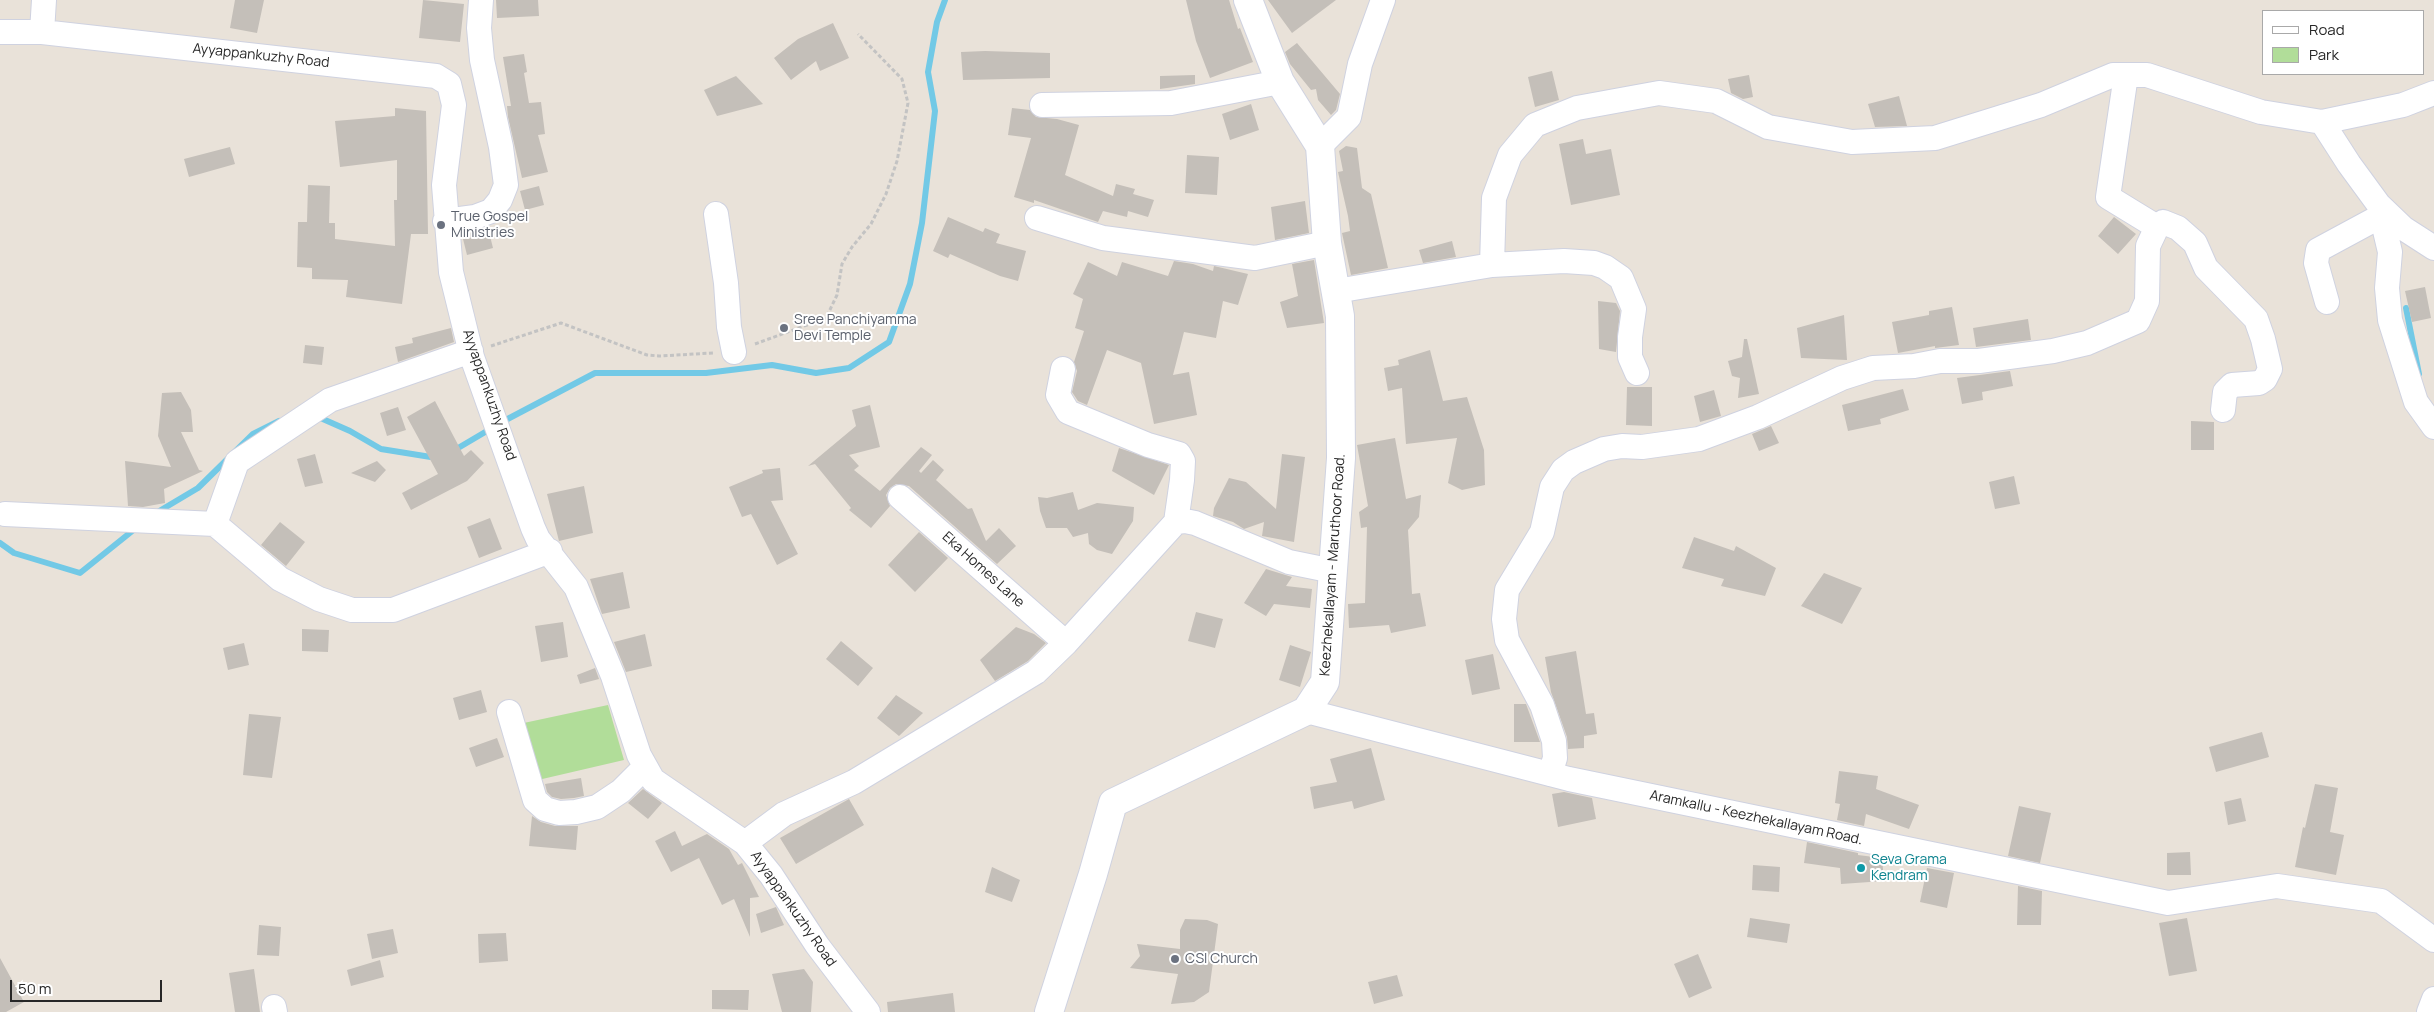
<!DOCTYPE html>
<html>
<head>
<meta charset="utf-8">
<style>
  body { margin:0 }
  #map { position:relative; width:2434px; height:1012px; overflow:hidden; background:#e9e2d9; font-family:Manrope,sans-serif }
  canvas { display:block }
  .legend { position:absolute; left:2262px; top:10px; width:162px; height:65px; box-sizing:border-box; background:#fff; border:1px solid #a9a9a9; margin:0; padding:6px 9px; list-style:none; font-size:15px; color:#272727 }
  .legend li { display:flex; align-items:center; gap:10px; height:25px }
  .legend b { width:25px; border:1px solid #a9a9a9 }
  .scale { position:absolute; left:10px; top:980px; width:152px; height:22px; box-sizing:border-box; border:2px solid #272727; border-top:0; padding-left:6px; font-size:15px; line-height:18px; white-space:nowrap; color:#272727; -webkit-text-stroke:4px #fff; paint-order:stroke }
</style>
</head>
<body>
<div id="map">
<canvas width="2434" height="1012"></canvas>
<ul class="legend">
<li><b style="height:6px;background:#fff"></b>Road</li>
<li><b style="height:14px;background:#b1dd99"></b>Park</li>
</ul>
<div class="scale">50 m</div>
</div>
<script>
const c = document.querySelector('canvas').getContext('2d');
c.lineJoin = 'round';
function fillPath(path, color) {
  c.fillStyle = color;
  c.fill(path, 'evenodd');
}
function shape(rows) {
  const path = new Path2D();
  for (const r of rows) {
    path.moveTo(r[0], r[1]);
    for (let i = 2; i < r.length; i += 2) path.lineTo(r[i], r[i + 1]);
  }
  return path;
}
function trace(path, color, width, dash) {
  c.strokeStyle = color;
  c.lineWidth = width;
  c.lineCap = dash ? 'butt' : 'round';
  c.setLineDash(dash || []);
  c.stroke(path);
}
function drawText(font, color, halo, rows, align = 'center') {
  c.font = font + ' Manrope,sans-serif';
  c.lineWidth = 4;
  c.setLineDash([]);
  c.textBaseline = 'middle';
  c.strokeStyle = halo;
  c.fillStyle = color;
  for (const [text, x, y, turn = 0] of rows) {
    c.save();
    c.translate(x, y);
    c.rotate((+turn || 0) * Math.PI / 180);
    c.textAlign = isNaN(turn) ? turn : align;
    if (halo) c.strokeText(text, 0, 0);
    c.fillText(text, 0, 0);
    c.restore();
  }
}
fillPath(shape([
  [608,705,624,760,538,780,519,724]
]), '#b1dd99');
trace(shape([
  [2406,308,2419,374],
  [316,416,350,431,381,449,437,458],
  [500,423,595,373,706,373,772,365,816,373,849,368,889,342,910,284,922,223,935,111,928,72,937,22,945,0],
  [453,451,492,428],
  [156,513,198,488,253,434,279,421],
  [0,543,14,553,80,573,136,528]
]), '#72c9e6', 6);
fillPath(shape([
  [235,0,264,0,257,33,230,28],
  [423,0,464,4,460,42,419,38],
  [496,0,538,0,539,16,497,18],
  [1186,0,1229,0,1238,29,1240,28,1253,62,1210,78,1196,41],
  [1268,0,1336,0,1292,33],
  [833,23,849,58,820,71,816,61,791,80,774,58,798,39],
  [1297,43,1340,94,1336,110,1331,115,1318,100,1316,89,1311,90,1290,64,1285,52],
  [985,51,1050,53,1050,78,963,80,961,52],
  [524,54,527,72,524,73,529,103,541,102,545,134,538,135,548,172,522,178,508,117,507,106,511,106,503,57],
  [1552,71,1559,100,1535,107,1528,77],
  [1195,75,1195,84,1160,89,1160,76],
  [1749,75,1753,97,1743,99,1731,93,1728,79],
  [736,76,763,104,717,116,704,90],
  [1899,96,1907,126,1875,127,1868,104],
  [1251,104,1259,130,1230,140,1222,114],
  [395,108,426,111,428,234,411,234,402,304,346,297,348,280,312,279,312,268,297,267,298,222,307,222,308,185,330,186,329,223,335,223,335,239,395,246,394,200,397,200,397,160,340,167,335,121,395,116],
  [1012,108,1030,110,1036,117,1057,119,1079,125,1065,175,1113,196,1116,184,1135,189,1133,194,1154,200,1148,217,1128,211,1127,217,1103,211,1098,222,1034,200,1034,203,1014,197,1031,138,1008,135],
  [1583,139,1586,154,1611,149,1620,195,1571,205,1559,144],
  [1346,146,1357,148,1362,188,1371,194,1388,268,1351,275,1342,233,1350,231,1348,216,1338,172,1343,171,1339,151],
  [230,147,235,164,189,177,184,159],
  [1187,155,1219,157,1217,195,1185,193],
  [539,186,544,205,525,210,520,191],
  [1305,201,1309,233,1275,240,1271,207],
  [948,217,983,232,985,228,1000,234,996,243,1026,251,1018,281,1000,276,950,254,948,258,933,251],
  [2114,217,2136,234,2118,254,2098,236],
  [488,228,493,248,467,255,462,235],
  [1452,241,1456,257,1423,263,1419,250],
  [1314,260,1324,323,1287,328,1280,302,1298,296,1292,264],
  [1174,261,1193,264,1213,271,1214,266,1248,274,1238,305,1223,301,1216,338,1184,332,1173,375,1189,372,1197,415,1154,424,1141,363,1107,350,1087,405,1078,401,1072,392,1077,371,1074,362,1084,331,1075,328,1083,299,1073,294,1088,262,1117,276,1122,262,1168,276],
  [2425,287,2431,318,2412,322,2405,291],
  [1598,301,1616,303,1620,311,1616,352,1599,349],
  [1952,307,1959,345,1935,348,1935,346,1898,353,1892,322,1929,315,1929,311],
  [1844,315,1847,360,1801,358,1797,328],
  [2028,319,2031,340,1976,347,1973,328],
  [451,328,454,342,398,362,395,347,413,343,412,338],
  [1744,339,1747,339,1759,394,1738,398,1740,378,1732,376,1728,361,1742,357],
  [305,345,324,347,322,365,303,363],
  [1430,350,1443,401,1467,397,1484,450,1485,485,1462,490,1448,483,1457,438,1406,444,1402,388,1388,391,1384,368,1399,365,1398,360],
  [2010,371,2013,386,1982,392,1983,400,1962,404,1957,378],
  [1627,387,1652,387,1652,426,1626,425],
  [1903,389,1909,410,1880,419,1881,424,1848,431,1842,405],
  [1714,390,1721,416,1700,422,1694,396],
  [181,392,191,410,193,432,181,432,199,470,203,471,164,489,165,503,143,507,128,506,125,461,171,467,158,436,162,393],
  [435,401,464,456,471,450,484,463,467,481,411,510,402,493,438,474,407,417],
  [870,405,880,447,849,455,859,466,854,470,880,491,921,447,932,455,919,471,921,473,933,460,944,470,936,480,968,509,972,508,986,541,999,528,1016,546,997,564,909,486,896,484,890,488,886,495,890,506,871,528,849,510,851,508,815,464,808,466,856,426,852,410],
  [398,407,406,430,387,436,380,413],
  [2191,421,2214,422,2214,450,2191,450],
  [1771,426,1779,443,1759,451,1752,434],
  [1395,438,1406,499,1421,495,1419,517,1408,530,1412,594,1420,593,1426,626,1391,633,1389,625,1349,628,1348,604,1365,603,1367,527,1361,528,1359,512,1368,506,1357,445],
  [1119,448,1169,465,1154,495,1112,471],
  [315,454,323,483,305,487,297,459],
  [1282,454,1305,457,1294,542,1262,536,1264,522,1244,529,1233,522,1213,516,1214,508,1229,478,1246,482,1276,509],
  [377,461,386,470,375,482,351,473],
  [780,468,783,500,771,501,798,554,777,565,751,514,742,517,729,487,763,473,762,470],
  [2014,476,2020,504,1995,509,1989,482],
  [584,486,593,533,559,541,547,494],
  [1073,492,1078,510,1097,503,1134,507,1133,521,1112,554,1097,550,1089,544,1088,533,1073,537,1067,528,1046,528,1040,511,1038,497,1047,498],
  [490,518,502,549,479,558,467,527],
  [280,522,305,542,286,566,261,545],
  [919,532,948,558,915,592,888,565],
  [1694,537,1734,551,1736,546,1776,568,1765,596,1721,586,1724,579,1682,568],
  [1266,569,1292,577,1286,586,1312,589,1310,608,1274,604,1266,616,1244,603],
  [623,572,630,608,602,614,590,579],
  [1824,573,1862,588,1842,624,1801,606],
  [1196,612,1223,619,1215,648,1188,641],
  [563,622,568,657,541,662,535,626],
  [1016,627,1034,634,1046,643,1028,661,995,681,980,660],
  [302,629,329,630,328,652,302,651],
  [645,634,652,666,626,672,614,642],
  [841,641,873,668,858,686,826,659],
  [244,643,249,665,228,670,223,648],
  [1290,645,1311,652,1300,687,1279,680],
  [1576,651,1586,714,1594,713,1597,734,1584,736,1584,748,1568,749,1567,737,1551,692,1545,657],
  [1493,654,1500,689,1472,695,1465,660],
  [595,668,599,679,580,684,577,675],
  [481,690,487,712,459,720,453,698],
  [896,695,923,713,899,736,877,718],
  [1514,704,1526,704,1540,742,1514,742],
  [249,714,281,717,272,778,243,775],
  [2262,732,2269,757,2216,772,2209,747],
  [497,738,504,757,476,767,469,748],
  [1371,748,1385,800,1354,809,1352,801,1314,809,1310,787,1337,782,1330,759],
  [1839,771,1878,776,1876,789,1919,805,1909,829,1866,814,1864,826,1837,820,1840,804,1835,803],
  [581,778,584,796,574,798,561,799,552,797,547,792,545,784],
  [2315,784,2338,788,2330,832,2344,835,2336,875,2295,867,2303,827,2305,828],
  [643,789,662,803,648,819,628,803],
  [1564,792,1592,798,1596,819,1558,827,1552,794],
  [2241,798,2246,821,2228,825,2224,802],
  [849,799,864,825,796,864,780,838],
  [2019,806,2051,813,2040,863,2008,856],
  [532,816,541,822,555,826,578,826,576,850,529,846],
  [675,831,682,846,707,834,729,849,738,865,742,863,759,897,750,898,750,937,734,899,722,905,699,858,671,872,655,841],
  [1807,842,1858,853,1858,855,1882,858,1884,881,1841,884,1840,868,1804,863],
  [2190,852,2191,875,2167,875,2167,853],
  [1753,865,1780,867,1779,892,1752,890],
  [992,867,1020,880,1012,902,985,892],
  [1927,868,1954,873,1947,908,1920,902],
  [2018,886,2042,891,2041,925,2017,925],
  [776,907,784,925,761,933,756,914],
  [1750,918,1790,924,1787,943,1747,937],
  [2187,918,2197,971,2169,976,2159,923],
  [1185,919,1207,920,1218,924,1209,992,1194,1002,1171,1004,1178,974,1130,968,1140,956,1137,944,1180,949,1180,930],
  [259,925,281,927,279,956,257,955],
  [393,929,398,953,372,959,367,934],
  [506,933,508,961,479,963,478,934],
  [1698,954,1712,988,1689,998,1674,964],
  [0,958,24,1002,6,1012,0,1012],
  [380,960,384,977,351,986,347,970],
  [254,969,260,1012,235,1012,229,973],
  [804,969,813,982,811,1012,782,1012,772,974],
  [1397,975,1403,996,1374,1004,1368,982],
  [712,990,749,990,748,1010,712,1009],
  [953,993,955,1012,888,1012,887,1002]
]), '#c4bfb9');
const street = shape([
  [0,32,42,32,436,76,449,84,454,105,444,185,451,272,472,357,533,528,538,539,576,587,613,676,639,755,653,780,745,843,771,875,817,945,868,1012],
  [42,32,44,0],
  [2126,75,2108,197,2157,227],
  [1042,105,1171,103,1280,82],
  [2322,122,2349,164,2379,205,2403,228,2434,248],
  [1320,146,1349,117,1360,64,1383,0],
  [2379,205,2390,252,2387,288,2390,320,2416,402,2434,427],
  [716,214,726,283,729,327,734,352],
  [1037,218,1103,238,1255,258,1327,243],
  [445,221,475,217,491,211,500,200,506,185,501,147,482,60,479,28,481,0],
  [1492,265,1564,261,1594,263,1605,267,1621,278,1634,309,1630,337,1630,357,1637,373],
  [1336,291,1492,265,1494,198,1510,155,1535,125,1577,108,1659,93,1716,101,1768,127,1852,142,1935,138,2041,105,2113,75,2147,75,2261,112,2322,122,2403,105,2434,93],
  [2327,302,2316,263,2318,250,2381,216],
  [1063,369,1058,395,1068,412,1148,445,1179,454,1183,461,1182,480,1176,522],
  [900,497,1066,643],
  [5,514,215,524,280,579,319,599,352,610,393,610,550,551],
  [215,524,237,462,330,400,471,351],
  [1306,711,1569,779,2168,903,2277,886,2381,901,2434,940],
  [509,712,535,800,545,809,559,813,576,812,597,807,621,791,645,767],
  [1550,774,1555,758,1554,741,1542,705,1507,640,1504,619,1507,590,1542,532,1552,487,1563,470,1574,462,1604,449,1622,446,1642,447,1699,439,1758,417,1842,378,1873,368,1914,366,1940,361,1979,361,2053,351,2087,343,2138,321,2147,301,2148,246,2157,227,2163,222,2178,228,2195,243,2206,268,2256,319,2263,339,2270,369,2265,379,2259,383,2232,385,2225,392,2223,410],
  [745,843,784,814,854,782,1036,672,1066,643,1176,522,1185,521,1195,523,1289,562,1333,571],
  [274,1007,275,1012],
  [2429,1012,2434,999]
]);
const secondary = shape([
  [1049,1012,1093,874,1113,803,1306,711,1325,682,1341,458,1340,316,1327,243,1320,146,1280,82,1248,0]
]);
trace(street, '#cfd2e0', 26);
trace(secondary, '#cfd2e0', 30);
trace(shape([
  [755,344,826,318,837,295,842,264,852,247,871,224,886,194,897,161,908,103,902,79,858,34],
  [491,346,561,323,647,355,659,356,713,353]
]), '#c3c3c3', 3, [4, 2.5]);
trace(street, '#fff', 24);
trace(secondary, '#fff', 28);
for (const [x, y, r, color] of [
  [441,225,5,"#6b7280"],
  [784,328,5,"#6b7280"],
  [1861,868,5,"#0f9aa8"],
  [1175,959,5,"#6b7280"]
]) {
  const dot = new Path2D();
  dot.arc(x, y, r, 0, 2 * Math.PI);
  c.fillStyle = color;
  c.fill(dot);
  trace(dot, '#fff', 2);
}
drawText('14px', '#272727', '#fff', [
  ["Ayyappankuzhy Road",261,56,6],
  ["Ayyappankuzhy Road",489,395,71],
  ["Keezhekallayam - Maruthoor Road.",1333,565,-86],
  ["Eka Homes Lane",983,570,42],
  ["Aramkallu - Keezhekallayam Road.",1756,818,12],
  ["Ayyappankuzhy Road",793,909,55]
]);
drawText('14px', '#5b616d', '#fff', [
  ["True Gospel",451,217],
  ["Ministries",451,233],
  ["Sree Panchiyamma",794,320],
  ["Devi Temple",794,336],
  ["CSI Church",1185,959]
], 'left');
drawText('14px', '#0d838f', '#fff', [
  ["Seva Grama",1871,860],
  ["Kendram",1871,876]
], 'left');
</script>
</body>
</html>
